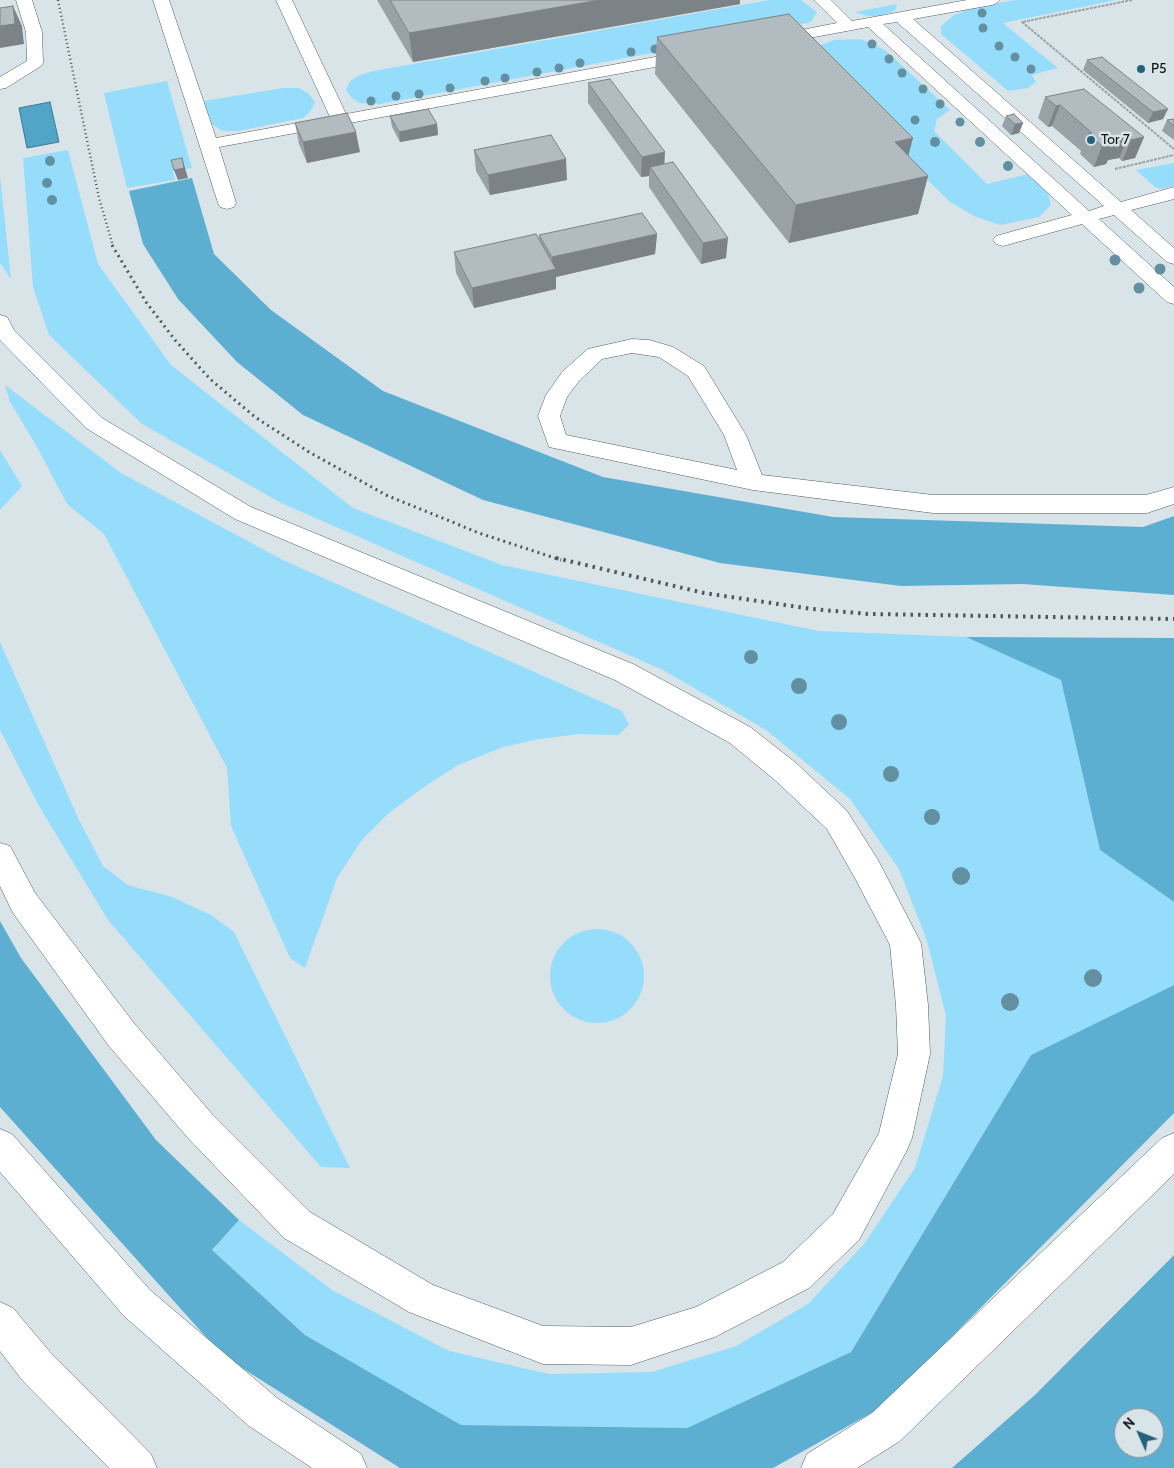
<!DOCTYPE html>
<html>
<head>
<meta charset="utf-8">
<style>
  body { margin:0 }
  #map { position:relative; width:1174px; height:1468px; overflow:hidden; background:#d9e4e9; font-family:Cabin,sans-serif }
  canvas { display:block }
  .north { position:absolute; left:1114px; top:1408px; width:50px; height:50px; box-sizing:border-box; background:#d9e4e9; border:1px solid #889094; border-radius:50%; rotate:314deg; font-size:14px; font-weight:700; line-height:20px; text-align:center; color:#0f1214 }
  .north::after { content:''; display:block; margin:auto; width:18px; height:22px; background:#256179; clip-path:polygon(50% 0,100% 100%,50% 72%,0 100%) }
</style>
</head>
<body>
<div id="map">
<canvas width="1174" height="1468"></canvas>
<div class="north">N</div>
</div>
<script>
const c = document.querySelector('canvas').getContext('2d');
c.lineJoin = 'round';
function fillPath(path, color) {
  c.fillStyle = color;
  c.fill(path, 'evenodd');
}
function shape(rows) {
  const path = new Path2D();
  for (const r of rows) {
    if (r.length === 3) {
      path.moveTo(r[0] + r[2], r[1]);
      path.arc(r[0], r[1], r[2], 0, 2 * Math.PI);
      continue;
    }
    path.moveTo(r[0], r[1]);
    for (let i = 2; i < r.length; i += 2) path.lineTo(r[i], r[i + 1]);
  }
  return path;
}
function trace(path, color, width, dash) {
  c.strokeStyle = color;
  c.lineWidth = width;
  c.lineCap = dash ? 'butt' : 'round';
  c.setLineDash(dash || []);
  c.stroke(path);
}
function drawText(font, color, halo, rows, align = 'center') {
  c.font = font + ' Cabin,sans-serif';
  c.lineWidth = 5;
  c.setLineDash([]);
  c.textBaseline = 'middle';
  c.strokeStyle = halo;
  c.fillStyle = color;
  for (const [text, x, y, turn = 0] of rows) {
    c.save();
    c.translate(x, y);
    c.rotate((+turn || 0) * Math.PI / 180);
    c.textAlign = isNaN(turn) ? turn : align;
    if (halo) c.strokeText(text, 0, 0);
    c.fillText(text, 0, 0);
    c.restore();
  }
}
fillPath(shape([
  [769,0,801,0,817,12,811,22,791,27,380,104,359,103,351,97,346,90,350,81,360,75,374,71],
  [1015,0,1116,0,1003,23,1058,68,1032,75,1036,82,1028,88,1008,91,941,34,941,26,953,16,970,8],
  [897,4,896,9,892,12,880,16,867,16,855,12],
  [861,39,885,50,950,110,937,119,934,131,987,184,1028,174,1048,193,1051,205,1039,217,1000,225,976,217,950,202,808,62,810,49,834,40],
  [167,81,192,168,173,171,175,180,127,188,104,93],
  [283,88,299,88,308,93,315,102,310,112,303,118,238,131,222,131,209,122,204,101],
  [68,150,98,264,171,365,353,508,502,565,819,631,966,637,1061,680,1100,850,1174,902,1174,985,1031,1055,851,1352,687,1428,461,1425,305,1335,212,1250,239,1220,332,1290,449,1351,549,1374,652,1372,736,1346,808,1304,864,1244,915,1168,943,1076,946,1016,927,941,899,869,850,799,766,730,663,670,281,503,142,424,49,335,33,287,23,158],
  [1174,163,1174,186,1161,189,1155,187,1136,170],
  [0,176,11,279,0,263],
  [5,385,121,473,283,560,622,711,629,725,618,735,580,734,539,739,503,747,458,765,421,789,389,813,362,840,337,878,305,968,290,958,231,826,227,768,104,534,67,504,37,447,10,402],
  [0,450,22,486,0,510],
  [0,642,79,820,103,866,128,885,172,897,211,915,234,932,350,1168,321,1167,108,920,39,806,0,730],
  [597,976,47]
]), '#96ddfc');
fillPath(shape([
  [192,178,214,254,271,310,383,391,603,477,833,517,1143,527,1174,516,1174,595,1023,584,901,586,720,563,483,500,303,415,237,362,178,299,143,244,129,191],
  [966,637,1174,638,1174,902,1100,850,1061,680],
  [0,921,21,958,156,1140,239,1220,212,1250,305,1335,461,1425,687,1428,851,1352,1031,1055,1174,985,1174,1113,882,1407,773,1468,400,1468,223,1356,0,1107],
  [1174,1255,1174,1468,952,1468,1036,1394],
  [1124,1418,1154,1418,1154,1448,1124,1448]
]), '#5cafd1');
const water = shape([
  [50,102,59,142,27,148,19,108,50,102]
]);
fillPath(water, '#51a5c7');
trace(water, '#3d7991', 1);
const minor = shape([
  [16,0,32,0,42,32,43,63,41,66,6,88,0,89,0,77,27,61,26,32,16,0],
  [153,0,169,0,216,138,330,117,276,0,292,0,346,114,693,50,699,52,701,55,699,58,693,60,219,147,236,203,234,207,227,209,220,207,218,203,153,0],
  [814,0,831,0,852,21,967,0,1000,0,997,3,992,5,913,19,1121,202,1174,187,1174,199,1131,210,1174,248,1174,264,1167,262,1114,215,1099,219,1174,287,1174,304,1167,302,1082,224,1003,246,996,244,993,240,996,236,1072,215,868,27,772,45,766,43,764,40,766,37,837,23,814,0],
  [897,22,1104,206,1089,211,883,24,897,22],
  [0,315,7,317,14,330,102,418,251,507,633,664,750,727,796,763,847,811,878,860,921,943,928,1005,930,1054,912,1138,907,1150,859,1240,809,1288,715,1337,631,1365,543,1364,409,1312,284,1238,188,1138,109,1046,13,913,0,886,0,843,10,846,35,893,133,1022,212,1114,310,1212,433,1285,543,1326,631,1327,696,1307,783,1262,833,1214,879,1133,898,1054,896,1005,890,945,856,880,827,829,776,781,730,743,615,680,235,519,86,428,0,340,0,315],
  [632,339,649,340,673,347,704,366,746,435,762,475,933,495,1146,495,1174,487,1174,504,1147,513,933,513,753,490,549,447,538,416,546,395,563,371,588,349,632,339],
  [632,353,659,357,688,376,724,435,737,470,566,435,560,416,567,397,579,381,602,359,632,353],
  [0,1129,12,1134,150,1290,277,1398,361,1454,367,1468,312,1468,249,1426,124,1316,0,1172,0,1129],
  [1174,1133,1174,1174,900,1441,857,1468,801,1468,807,1454,872,1413,1162,1138,1174,1133],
  [0,1302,13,1308,50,1352,151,1454,157,1468,109,1468,22,1380,0,1351,0,1302]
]);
trace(minor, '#535c60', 1);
trace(shape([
  [1132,0,1022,22,1174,149],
  [1115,169,1174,155]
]), '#9ba3a7', 2, [3, 1]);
fillPath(minor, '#fff');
trace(shape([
  [58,0,99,198,113,246]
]), '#505659', 2.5, [1, 3]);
trace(shape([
  [112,245,146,302,175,340,210,379,255,417,309,452,386,495,479,533,561,560]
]), '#505659', 3, [2, 4]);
trace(shape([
  [556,558,704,593,812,609,869,614,1174,619]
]), '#505659', 4, [2.5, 5]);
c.fillStyle = '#6290a0';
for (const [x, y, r] of [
  [982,13,4.5],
  [983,28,4.5],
  [872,44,4.5],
  [999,46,4.5],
  [655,49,4.5],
  [631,52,4.5],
  [1015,57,4.5],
  [889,59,4.5],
  [580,63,4.5],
  [559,68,4.5],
  [1031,69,4.5],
  [537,72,4.5],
  [902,73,4.5],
  [505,78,4.5],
  [485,81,4.5],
  [450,88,4.5],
  [923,89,4.5],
  [419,94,4.5],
  [396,96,4.5],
  [371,101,4.5],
  [940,104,4.5],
  [915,120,4.5],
  [960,122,4.5],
  [935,142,5],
  [980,142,5],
  [50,161,5],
  [1008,166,5],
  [47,183,5],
  [52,200,5],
  [1115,260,5.5],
  [1160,269,5.5],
  [1139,288,5.5],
  [751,657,7],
  [799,686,8],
  [839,722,8],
  [891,774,8],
  [932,817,8],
  [961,876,9],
  [1093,978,9],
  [1010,1002,9]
]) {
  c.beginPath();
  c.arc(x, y, r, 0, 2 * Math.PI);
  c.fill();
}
fillPath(shape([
  [377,0,740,0,740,4,413,62],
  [657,37,908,156,928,176,918,214,789,243,655,74],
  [1087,60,1163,119,1148,123,1083,70],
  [588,83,664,164,726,258,701,264,649,187,649,176,641,177,588,103],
  [1045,97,1144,137,1135,158,1122,161,1119,158,1108,160,1106,164,1094,167,1080,154,1081,151,1052,126,1048,127,1038,118],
  [390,116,437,124,438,135,400,142,392,127],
  [1006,116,1023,123,1019,133,1011,135,1002,126],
  [1174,119,1174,140,1162,131,1167,120],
  [295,123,360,152,307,163,299,144],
  [474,150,567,180,490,195,476,171],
  [657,234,655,254,556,277,556,289,474,308,456,273,454,252,539,240,539,235]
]), '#98a1a5');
fillPath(shape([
  [600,0,740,0,740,4,413,62,409,33],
  [13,6,22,26,24,44,0,48,0,26],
  [1060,105,1052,126,1048,127,1056,106],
  [1168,109,1163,119,1148,123,1153,112],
  [1023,123,1019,133,1011,135,1015,124],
  [437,124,438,135,400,142,399,132],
  [356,132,360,152,307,163,303,142],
  [1128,137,1119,158,1108,160,1106,164,1094,167,1102,146,1112,141],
  [1144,137,1135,158,1122,161,1131,140],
  [913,138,903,176,895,142],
  [665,152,664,173,650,167,649,176,641,177,642,157],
  [182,158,188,178,178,180,174,170],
  [566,159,567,180,490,195,488,175],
  [928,176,918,214,789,243,796,205],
  [657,234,655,254,556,277,556,289,474,308,472,288,553,269,552,257],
  [728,238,726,258,701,264,703,243]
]), '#7c8386');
const building = shape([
  [390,0,600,0,409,33,390,0],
  [13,6,15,24,0,26,0,8,13,6],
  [789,14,913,138,895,142,928,176,796,205,657,37,789,14],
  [1102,57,1168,109,1153,112,1087,60,1102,57],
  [610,79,665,152,642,157,588,83,610,79],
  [1084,89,1144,137,1131,140,1128,137,1112,141,1115,143,1102,146,1088,134,1092,133,1060,105,1056,106,1045,97,1084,89],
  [428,109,437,124,399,132,390,116,428,109],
  [347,113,356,132,303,142,295,123,347,113],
  [1014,114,1023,123,1015,124,1006,116,1014,114],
  [1174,119,1174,126,1167,120,1174,119],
  [551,135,566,159,488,175,474,150,551,135],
  [182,158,184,168,174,170,171,160,182,158],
  [673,162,728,238,703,243,650,167,673,162],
  [642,213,657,234,552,257,539,235,642,213],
  [536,234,556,269,472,288,454,252,536,234]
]);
fillPath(building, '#b1bbc0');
trace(building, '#7c8386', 1);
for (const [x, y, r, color] of [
  [1141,69,5,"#256179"],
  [1091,140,5,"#256179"]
]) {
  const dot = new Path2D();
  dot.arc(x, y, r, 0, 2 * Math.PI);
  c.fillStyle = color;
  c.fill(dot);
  trace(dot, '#d9e4e9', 2);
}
drawText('14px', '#0f1214', '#d9e4e9', [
  ["P5",1151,69],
  ["Tor 7",1101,140]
], 'left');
</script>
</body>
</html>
